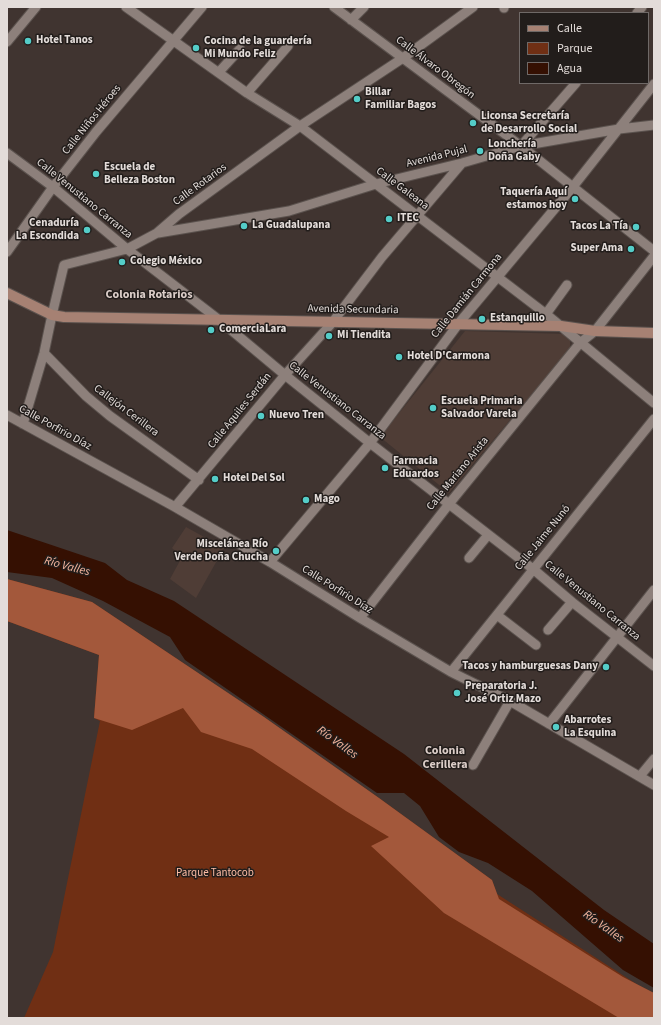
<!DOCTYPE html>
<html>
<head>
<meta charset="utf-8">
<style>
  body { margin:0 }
  #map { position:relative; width:661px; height:1025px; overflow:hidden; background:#403430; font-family:"Source Sans 3",sans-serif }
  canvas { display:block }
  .frame { position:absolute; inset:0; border:8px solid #e3dcd9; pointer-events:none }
  .legend { position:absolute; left:519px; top:12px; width:130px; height:72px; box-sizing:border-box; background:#221d1b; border:1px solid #6f6967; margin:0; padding:5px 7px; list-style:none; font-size:12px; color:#e3dcd9 }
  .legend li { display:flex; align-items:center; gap:8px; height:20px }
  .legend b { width:20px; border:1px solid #6f6967 }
</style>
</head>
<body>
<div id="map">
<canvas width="661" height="1025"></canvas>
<div class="frame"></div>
<ul class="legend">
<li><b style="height:5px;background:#a68173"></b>Calle</li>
<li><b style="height:11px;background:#702f14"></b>Parque</li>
<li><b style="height:11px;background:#351002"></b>Agua</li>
</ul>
</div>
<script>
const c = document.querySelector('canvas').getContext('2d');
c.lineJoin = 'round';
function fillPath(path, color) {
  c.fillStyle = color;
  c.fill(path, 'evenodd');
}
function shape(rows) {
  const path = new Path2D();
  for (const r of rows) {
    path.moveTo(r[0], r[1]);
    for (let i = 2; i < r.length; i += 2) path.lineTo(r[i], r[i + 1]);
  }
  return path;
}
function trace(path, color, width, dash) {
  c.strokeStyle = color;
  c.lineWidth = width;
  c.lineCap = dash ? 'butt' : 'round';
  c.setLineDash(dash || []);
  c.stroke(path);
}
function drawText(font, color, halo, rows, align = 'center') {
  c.font = font + ' "Source Sans 3",sans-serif';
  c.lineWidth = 3;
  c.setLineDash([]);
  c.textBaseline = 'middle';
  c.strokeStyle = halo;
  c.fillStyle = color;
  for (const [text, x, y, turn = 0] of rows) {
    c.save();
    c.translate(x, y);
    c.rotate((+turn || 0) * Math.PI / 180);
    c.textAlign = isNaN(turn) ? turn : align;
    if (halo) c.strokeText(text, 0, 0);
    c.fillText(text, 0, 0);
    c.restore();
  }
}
fillPath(shape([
  [465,331,565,334,570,337,570,348,449,493,380,437],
  [186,527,224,548,196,598,170,579,182,557,172,548]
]), '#4f3d36');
fillPath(shape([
  [7,579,92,602,264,717,379,798,492,880,497,894,638,985,654,993,654,1018,24,1018,53,952,100,721,94,718,99,655,7,621]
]), '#702f14');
fillPath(shape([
  [7,579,92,602,264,717,379,798,492,880,499,899,623,977,654,993,654,1018,619,1018,444,913,371,846,389,837,346,811,252,749,201,732,183,708,132,730,94,718,99,655,7,621]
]), '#a3583b');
fillPath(shape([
  [7,530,105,563,127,580,174,601,404,754,604,910,654,944,654,988,623,970,532,891,488,863,459,852,439,837,420,806,404,793,377,793,185,660,170,637,103,601,52,578,7,572]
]), '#351002');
const street = shape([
  [126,7,247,93,300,126,546,314,654,403],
  [334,7,521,146,654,251],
  [504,7,504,8],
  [637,13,642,7],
  [351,20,364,7],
  [7,42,36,7],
  [219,72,240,49],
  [247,93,288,46],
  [521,146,576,83],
  [7,153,53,187,127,249,218,319,285,375,370,443,533,569,572,602,654,666],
  [158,233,289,211,376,184,462,163,521,146,619,129,654,125],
  [7,252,53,187,96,132,202,7],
  [546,314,567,285],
  [44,353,86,396,110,416,199,480],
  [7,415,175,507,270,562,360,618,451,672,510,701,654,785],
  [23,424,44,353,52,315,64,265,127,249,157,233,179,214,300,126,403,58,473,7],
  [175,507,285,375,332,323,382,257,462,163],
  [469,558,488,535],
  [270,562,370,443,459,323,572,188,654,84],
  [497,615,536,645],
  [360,618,449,504,580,343,595,331,654,256],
  [548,630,572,602],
  [451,672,654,419],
  [549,724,654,590],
  [473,765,510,701],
  [640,776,654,759]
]);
const secondary = shape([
  [7,293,52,315,64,317,561,326,595,331,654,333]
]);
trace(street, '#5b524e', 11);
trace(secondary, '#5b524e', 12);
trace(street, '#8d807b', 9);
trace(secondary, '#a68173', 10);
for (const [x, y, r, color] of [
  [28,41,4,"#54cdc8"],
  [196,48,4,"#54cdc8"],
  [357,99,4,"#54cdc8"],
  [473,123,4,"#54cdc8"],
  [480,151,4,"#54cdc8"],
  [96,174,4,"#54cdc8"],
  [575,199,4,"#54cdc8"],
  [389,219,4,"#54cdc8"],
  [244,226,4,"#54cdc8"],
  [636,227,4,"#54cdc8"],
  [87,230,4,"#54cdc8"],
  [631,249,4,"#54cdc8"],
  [122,262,4,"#54cdc8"],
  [482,319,4,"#54cdc8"],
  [211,330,4,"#54cdc8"],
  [329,336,4,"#54cdc8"],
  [399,357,4,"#54cdc8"],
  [433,408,4,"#54cdc8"],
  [261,416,4,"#54cdc8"],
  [385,468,4,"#54cdc8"],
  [215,479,4,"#54cdc8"],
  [306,500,4,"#54cdc8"],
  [276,551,4,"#54cdc8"],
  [606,667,4,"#54cdc8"],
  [457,693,4,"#54cdc8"],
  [556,727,4,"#54cdc8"]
]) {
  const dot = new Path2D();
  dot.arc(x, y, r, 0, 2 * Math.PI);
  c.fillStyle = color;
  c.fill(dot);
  trace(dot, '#221d1b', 1.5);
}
drawText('bold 11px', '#e3dcd9', '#221d1b', [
  ["Hotel Tanos",36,41],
  ["Cocina de la guardería",204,42],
  ["Mi Mundo Feliz",204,55],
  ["Billar",365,93],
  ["Familiar Bagos",365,106],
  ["Liconsa Secretaría",481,117],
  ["de Desarrollo Social",481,130],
  ["Lonchería",488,145],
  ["Doña Gaby",488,158],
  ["Escuela de",104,168],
  ["Belleza Boston",104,181],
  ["Taquería Aquí",567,193,"right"],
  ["estamos hoy",567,206,"right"],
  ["ITEC",397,219],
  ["Cenaduría",79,224,"right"],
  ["La Escondida",79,237,"right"],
  ["La Guadalupana",252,226],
  ["Tacos La Tía",628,227,"right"],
  ["Super Ama",623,249,"right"],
  ["Colegio México",130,262],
  ["Estanquillo",490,319],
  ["ComerciaLara",219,330],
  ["Mi Tiendita",337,336],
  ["Hotel D'Carmona",407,357],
  ["Escuela Primaria",441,402],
  ["Salvador Varela",441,415],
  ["Nuevo Tren",269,416],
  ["Farmacia",393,462],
  ["Eduardos",393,475],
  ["Hotel Del Sol",223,479],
  ["Mago",314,500],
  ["Miscelánea Río",268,545,"right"],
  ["Verde Doña Chucha",268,558,"right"],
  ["Tacos y hamburguesas Dany",598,667,"right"],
  ["Preparatoria J.",465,687],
  ["José Ortiz Mazo",465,700],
  ["Abarrotes",564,721],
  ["La Esquina",564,734]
], 'left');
drawText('11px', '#e3dcd9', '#221d1b', [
  ["Calle Álvaro Obregón",435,68,37],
  ["Calle Niños Héroes",92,120,-51],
  ["Avenida Pujal",437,157,-14],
  ["Calle Rotarios",200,185,-36],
  ["Calle Galeana",402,189,37],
  ["Calle Venustiano Carranza",84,199,39],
  ["Calle Damián Carmona",467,296,-51],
  ["Avenida Secundaria",353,310,1],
  ["Calle Venustiano Carranza",337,401,38],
  ["Callejón Cerillera",126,411,37],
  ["Calle Aquiles Serdán",240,411,-51],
  ["Calle Porfirio Díaz",55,428,29],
  ["Calle Mariano Arista",458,474,-51],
  ["Calle Jaime Nunó",543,538,-51],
  ["Calle Porfirio Díaz",337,590,32],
  ["Calle Venustiano Carranza",592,601,39]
]);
drawText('11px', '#ffbda5', '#221d1b', [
  ["Parque Tantocob",215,874]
]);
drawText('bold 12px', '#dbcdc8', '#221d1b', [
  ["Colonia Rotarios",149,295],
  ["Colonia",445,751],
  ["Cerillera",445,765]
]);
drawText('italic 12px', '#f8b79f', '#221d1b', [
  ["Río Valles",67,567,15],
  ["Río Valles",337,743,36],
  ["Río Valles",603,927,35]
]);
</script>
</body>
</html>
